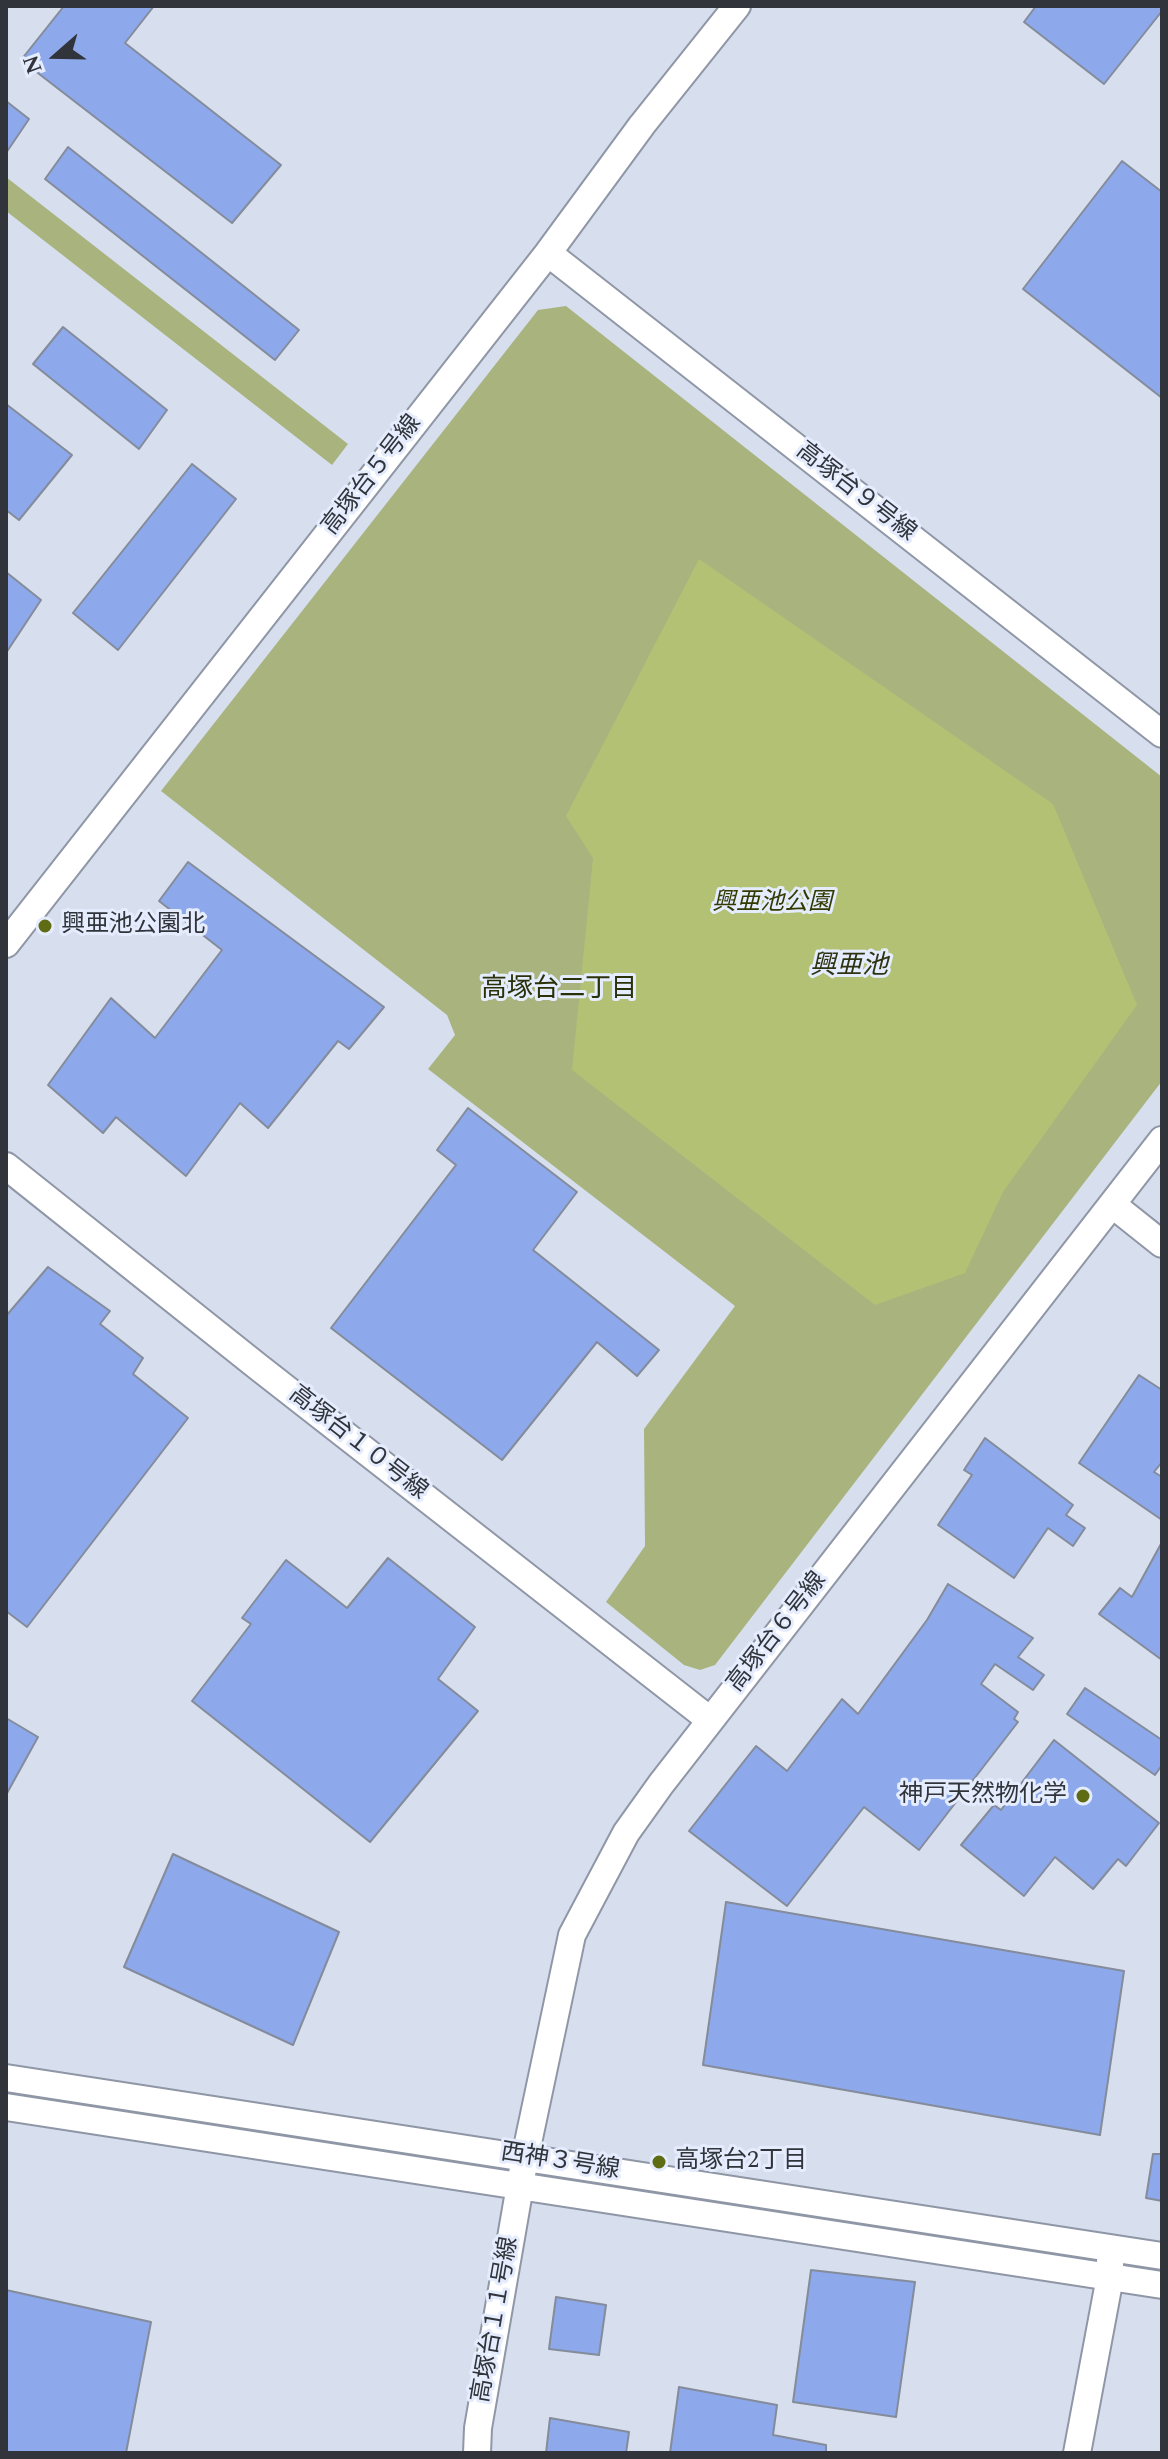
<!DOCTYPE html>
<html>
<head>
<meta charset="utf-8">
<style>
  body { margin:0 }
  #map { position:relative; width:1168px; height:2459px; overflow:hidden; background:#d7dfef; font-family:Spectral,serif }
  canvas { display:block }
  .frame { position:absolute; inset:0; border:8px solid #31343a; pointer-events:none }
  .north { position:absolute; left:16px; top:16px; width:80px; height:80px; -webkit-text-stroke:6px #e4ecfd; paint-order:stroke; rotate:250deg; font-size:22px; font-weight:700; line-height:32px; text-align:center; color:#31343a }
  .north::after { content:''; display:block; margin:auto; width:28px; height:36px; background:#31343a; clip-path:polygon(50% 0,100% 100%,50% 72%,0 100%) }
</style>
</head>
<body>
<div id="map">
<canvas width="1168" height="2459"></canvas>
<div class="frame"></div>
<div class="north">N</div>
</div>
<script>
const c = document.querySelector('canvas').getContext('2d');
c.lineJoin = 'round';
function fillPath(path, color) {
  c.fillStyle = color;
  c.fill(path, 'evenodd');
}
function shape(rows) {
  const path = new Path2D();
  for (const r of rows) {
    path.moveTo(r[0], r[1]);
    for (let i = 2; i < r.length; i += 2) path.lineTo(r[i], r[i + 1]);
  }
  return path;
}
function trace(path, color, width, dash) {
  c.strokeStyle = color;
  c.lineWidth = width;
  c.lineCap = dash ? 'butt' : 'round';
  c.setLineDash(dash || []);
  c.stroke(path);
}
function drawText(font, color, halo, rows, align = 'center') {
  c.font = font + ' Spectral,"Noto Sans JP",serif';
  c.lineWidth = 6;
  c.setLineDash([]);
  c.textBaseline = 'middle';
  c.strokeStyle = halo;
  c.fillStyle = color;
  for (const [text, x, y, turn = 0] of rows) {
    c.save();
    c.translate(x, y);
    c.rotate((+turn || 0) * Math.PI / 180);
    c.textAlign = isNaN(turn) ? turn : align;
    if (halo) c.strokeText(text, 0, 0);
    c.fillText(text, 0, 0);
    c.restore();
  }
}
fillPath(shape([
  [6,177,348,444,332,465,6,211],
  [566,306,1162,777,1162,1081,715,1665,700,1670,684,1665,606,1602,645,1546,644,1429,735,1306,428,1069,455,1035,447,1015,161,791,538,310]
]), '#a9b37e');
fillPath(shape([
  [699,559,1053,804,1137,1005,1003,1192,965,1273,875,1305,572,1070,593,858,566,816]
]), '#b3c175');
const building = shape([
  [64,6,154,6,125,43,281,165,232,223,21,60,64,6],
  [1036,6,1162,6,1162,11,1104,84,1024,22,1036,6],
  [6,101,29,119,6,153,6,101],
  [68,147,299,330,275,360,45,179,68,147],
  [1122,161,1162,192,1162,398,1023,289,1122,161],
  [63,327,167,410,139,449,33,364,63,327],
  [6,404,72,455,19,520,6,510,6,404],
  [192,464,236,499,118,650,73,613,192,464],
  [6,572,41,600,6,653,6,572],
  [188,862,384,1007,349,1049,338,1041,268,1128,240,1103,186,1176,116,1117,103,1133,48,1085,111,998,155,1038,222,950,159,901,188,862],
  [468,1108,577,1192,533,1250,659,1350,637,1376,597,1342,502,1460,331,1328,456,1165,437,1150,468,1108],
  [48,1267,110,1311,100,1324,143,1358,133,1374,188,1418,27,1627,6,1611,6,1316,48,1267],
  [1139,1375,1162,1390,1162,1462,1154,1472,1162,1477,1162,1520,1079,1463,1139,1375],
  [985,1438,1073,1505,1066,1515,1085,1528,1073,1546,1048,1528,1014,1578,938,1525,972,1475,964,1470,985,1438],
  [1162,1542,1162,1660,1099,1614,1120,1588,1132,1597,1162,1542],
  [388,1558,475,1627,438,1679,478,1711,370,1842,192,1701,251,1624,242,1618,286,1560,347,1608,388,1558],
  [948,1584,1033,1638,1018,1657,1044,1675,1033,1690,995,1664,981,1684,1018,1712,1014,1719,1018,1722,919,1850,864,1807,787,1906,689,1831,756,1746,787,1771,842,1699,858,1714,927,1620,948,1584],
  [1085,1688,1162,1740,1162,1765,1155,1775,1067,1714,1085,1688],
  [6,1718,38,1737,6,1795,6,1718],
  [1054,1740,1159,1823,1126,1866,1118,1859,1093,1889,1055,1857,1024,1896,961,1845,994,1805,1001,1810,1054,1740],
  [173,1854,339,1932,293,2045,124,1967,173,1854],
  [726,1902,1124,1971,1100,2135,703,2065,726,1902],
  [1153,2154,1162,2154,1162,2201,1146,2198,1153,2154],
  [811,2270,915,2282,896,2417,793,2402,811,2270],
  [6,2290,151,2322,126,2453,6,2453,6,2290],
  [556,2297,606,2305,599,2355,549,2349,556,2297],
  [679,2387,777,2405,773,2435,826,2445,826,2453,670,2453,679,2387],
  [550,2418,629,2432,626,2453,546,2453,550,2418]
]);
fillPath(building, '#8da9eb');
trace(building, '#848b9a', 2);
const minor = shape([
  [548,253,1162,734],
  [6,944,548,253,642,125,737,6],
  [6,1166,257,1366,710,1720],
  [1113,1205,1162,1244],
  [6,2078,1162,2256],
  [6,2107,1162,2285],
  [477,2453,478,2428,525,2157,572,1935,626,1833,661,1784,1162,1140],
  [1077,2453,1110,2277,1110,2259]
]);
trace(minor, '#8f96a5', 30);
trace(minor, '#fff', 26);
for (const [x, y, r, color] of [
  [45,926,8,"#606c13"],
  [1083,1796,8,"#606c13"],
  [659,2162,8,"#606c13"]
]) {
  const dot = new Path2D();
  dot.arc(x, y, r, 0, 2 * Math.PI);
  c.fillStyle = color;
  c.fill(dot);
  trace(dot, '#e4ecfd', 3);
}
drawText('24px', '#31343a', '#e4ecfd', [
  ["高塚台５号線",373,476,-52],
  ["高塚台９号線",855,493,38],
  ["高塚台１０号線",357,1444,38],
  ["高塚台６号線",778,1633,-52],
  ["西神３号線",560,2163,9],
  ["高塚台１１号線",497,2320,-80]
]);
drawText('italic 24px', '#333a00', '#e4ecfd', [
  ["興亜池公園",772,904]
]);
drawText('24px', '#31343a', '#e4ecfd', [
  ["興亜池公園北",61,926],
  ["神戸天然物化学",1067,1796,"right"],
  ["高塚台2丁目",675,2162]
], 'left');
drawText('italic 26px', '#2e3312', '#e4ecfd', [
  ["興亜池",849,968]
]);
drawText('26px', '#2a3007', '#e4ecfd', [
  ["高塚台二丁目",559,991]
]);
</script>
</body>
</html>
